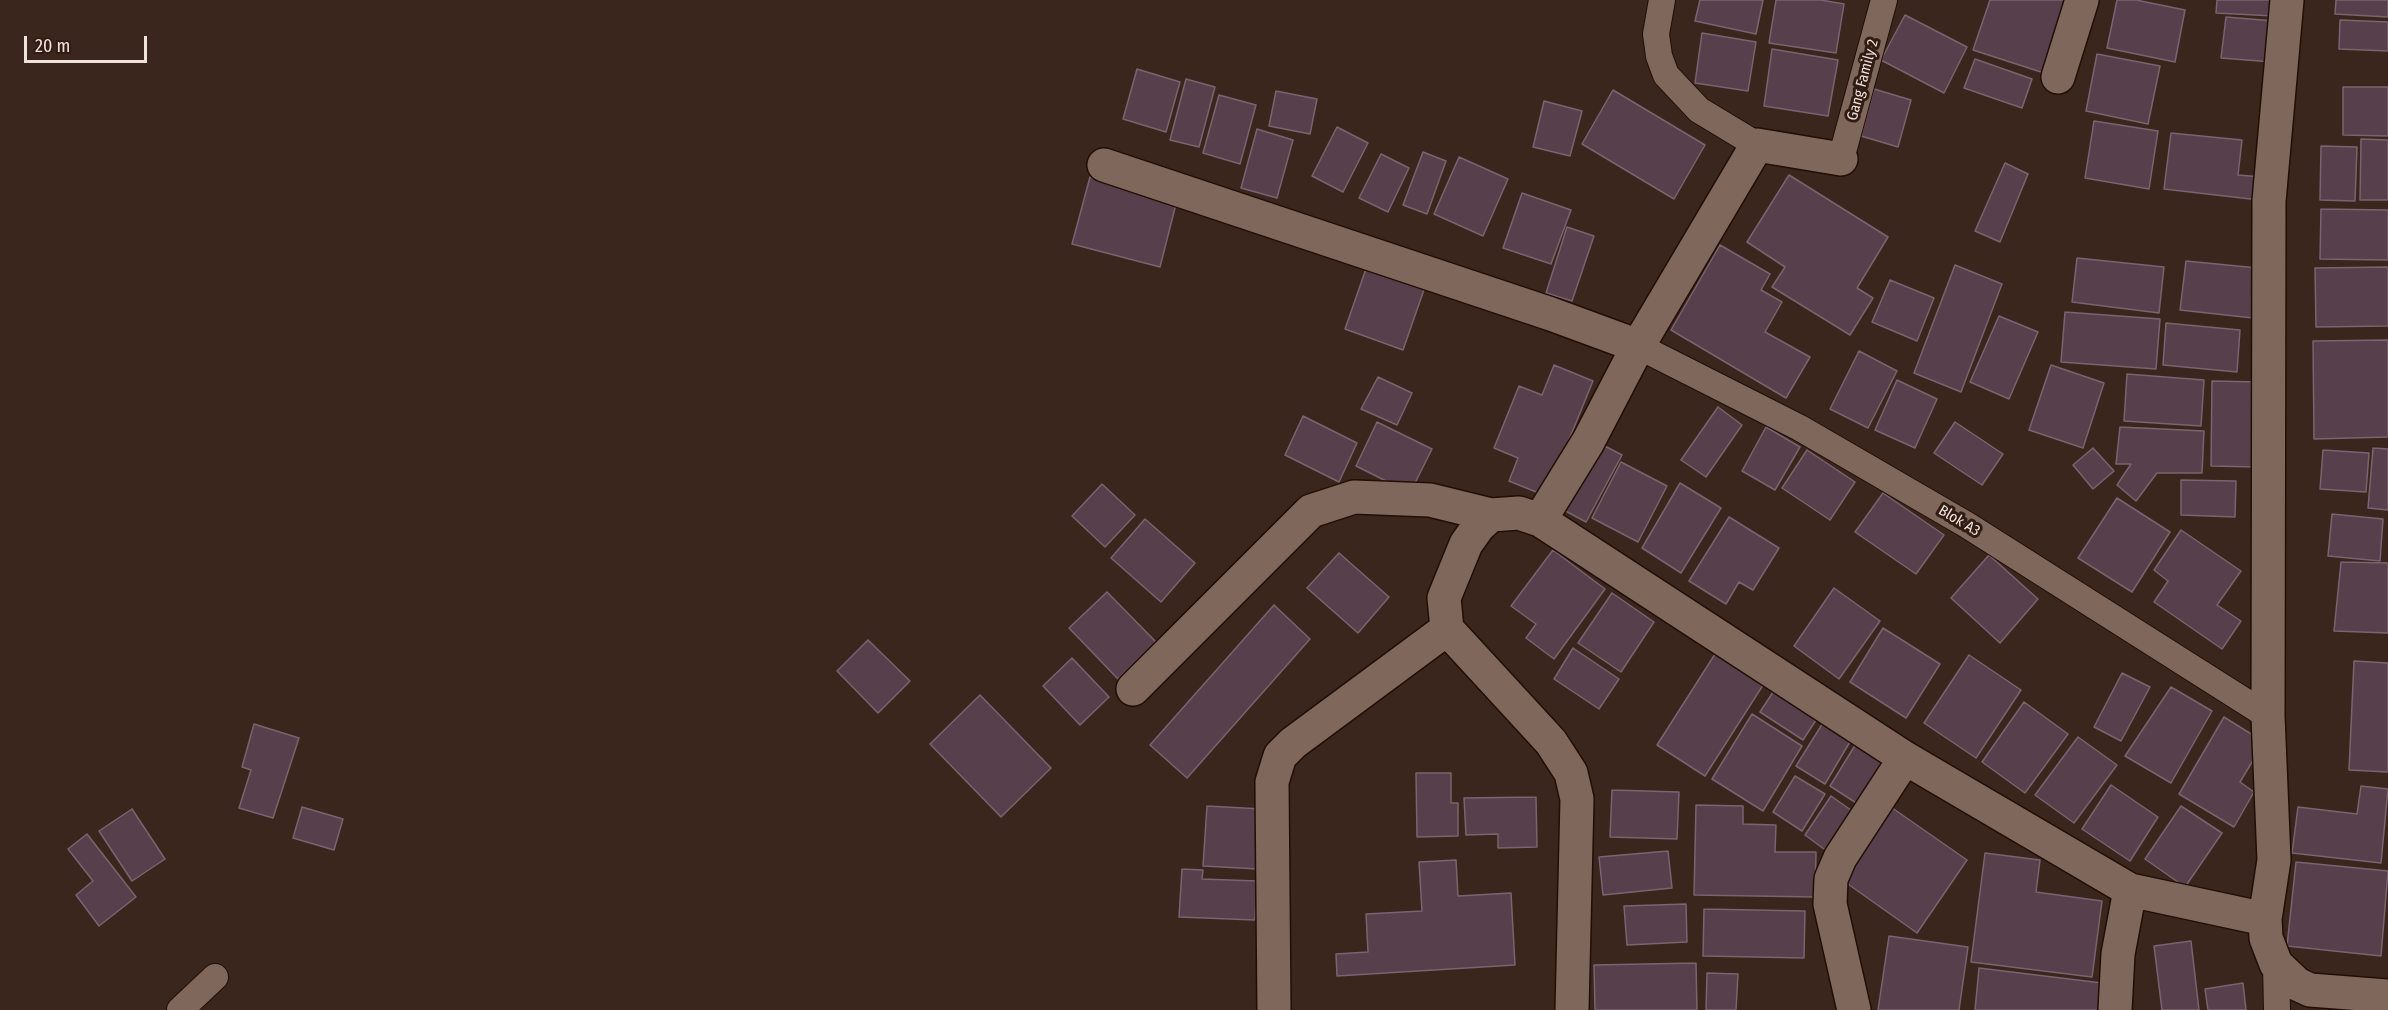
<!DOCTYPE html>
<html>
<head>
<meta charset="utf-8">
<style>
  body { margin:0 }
  #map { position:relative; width:2388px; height:1010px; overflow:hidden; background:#3a261c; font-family:"Fira Sans Condensed",sans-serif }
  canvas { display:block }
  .scale { position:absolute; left:24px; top:36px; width:123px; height:27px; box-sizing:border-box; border:3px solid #f0e2db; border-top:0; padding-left:8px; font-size:18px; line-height:21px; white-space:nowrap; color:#f0e2db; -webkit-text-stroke:4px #301c13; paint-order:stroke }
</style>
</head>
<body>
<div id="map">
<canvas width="2388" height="1010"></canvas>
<div class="scale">20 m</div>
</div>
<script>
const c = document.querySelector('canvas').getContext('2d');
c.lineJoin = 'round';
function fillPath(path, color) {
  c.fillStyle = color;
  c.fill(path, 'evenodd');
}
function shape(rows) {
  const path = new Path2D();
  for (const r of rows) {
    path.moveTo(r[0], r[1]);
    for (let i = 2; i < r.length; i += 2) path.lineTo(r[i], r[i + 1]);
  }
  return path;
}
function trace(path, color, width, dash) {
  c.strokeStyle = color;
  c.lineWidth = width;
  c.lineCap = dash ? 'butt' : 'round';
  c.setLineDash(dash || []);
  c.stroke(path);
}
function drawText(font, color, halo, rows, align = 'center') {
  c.font = font + ' "Fira Sans Condensed",sans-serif';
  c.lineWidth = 6;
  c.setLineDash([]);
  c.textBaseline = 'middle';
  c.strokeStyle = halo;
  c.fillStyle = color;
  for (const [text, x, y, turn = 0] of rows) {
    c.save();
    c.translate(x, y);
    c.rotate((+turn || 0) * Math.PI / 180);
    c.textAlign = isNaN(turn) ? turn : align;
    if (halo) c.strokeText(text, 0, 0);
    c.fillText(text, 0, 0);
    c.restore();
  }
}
const building = shape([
  [1700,0,1763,0,1756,34,1695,21,1700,0],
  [1776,0,1821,0,1844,4,1836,53,1769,43,1776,0],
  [1990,0,2071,0,2047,74,1973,50,1990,0],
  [2117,0,2136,0,2185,10,2175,62,2107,48,2117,0],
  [2217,0,2275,0,2274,16,2216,13,2217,0],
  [2336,0,2388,0,2388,17,2335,14,2336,0],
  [1905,15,1967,47,1944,93,1881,60,1905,15],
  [2226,17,2275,21,2272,62,2221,58,2226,17],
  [2340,20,2388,22,2388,51,2339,49,2340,20],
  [1702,33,1756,42,1748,91,1695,83,1702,33],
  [1772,49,1838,60,1828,116,1764,106,1772,49],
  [2097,54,2160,66,2148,124,2086,111,2097,54],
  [1975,59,2032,79,2022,108,1964,88,1975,59],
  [1137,69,1180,82,1166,132,1123,119,1137,69],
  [1186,79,1215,87,1199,147,1170,140,1186,79],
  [2343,87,2388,87,2388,136,2343,135,2343,87],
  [1874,89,1911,100,1898,147,1861,136,1874,89],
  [1613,90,1705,145,1674,199,1582,144,1613,90],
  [1276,91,1317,99,1310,134,1269,126,1276,91],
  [1219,95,1256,105,1240,164,1203,153,1219,95],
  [1544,101,1582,111,1570,156,1533,147,1544,101],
  [2094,121,2158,131,2149,189,2085,178,2094,121],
  [1337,127,1368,143,1343,192,1312,176,1337,127],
  [1257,129,1293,140,1277,198,1241,188,1257,129],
  [2171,133,2242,140,2238,175,2262,177,2259,200,2164,189,2171,133],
  [2361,139,2388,140,2388,200,2360,200,2361,139],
  [2321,146,2357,147,2355,201,2320,200,2321,146],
  [1423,152,1446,161,1427,214,1403,205,1423,152],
  [1381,154,1409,168,1388,212,1359,198,1381,154],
  [1459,157,1508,179,1483,236,1434,214,1459,157],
  [2005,163,2028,174,2000,242,1975,231,2005,163],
  [1789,175,1888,237,1857,288,1873,298,1850,335,1772,287,1785,267,1747,242,1789,175],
  [1090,177,1177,200,1160,267,1072,244,1090,177],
  [1522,193,1571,210,1551,264,1503,248,1522,193],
  [2321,209,2388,210,2388,260,2320,259,2321,209],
  [1567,227,1594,236,1572,301,1546,293,1567,227],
  [1720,245,1770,274,1761,290,1782,302,1765,332,1810,357,1786,398,1671,330,1720,245],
  [2077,258,2164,267,2159,313,2072,302,2077,258],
  [2186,261,2258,268,2253,318,2180,310,2186,261],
  [1368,263,1426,284,1403,350,1345,329,1368,263],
  [1955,265,2002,284,1961,392,1914,373,1955,265],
  [2388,267,2388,326,2316,327,2315,268,2388,267],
  [1890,280,1934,298,1917,341,1872,322,1890,280],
  [2065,312,2160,319,2156,369,2061,362,2065,312],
  [1999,316,2038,332,2009,399,1970,382,1999,316],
  [2166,323,2240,330,2237,372,2163,365,2166,323],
  [2388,340,2388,437,2314,439,2313,341,2388,340],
  [1859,351,1897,371,1868,428,1830,409,1859,351],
  [1554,365,1593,381,1546,496,1509,481,1518,458,1494,448,1519,386,1542,395,1554,365],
  [2051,365,2104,383,2083,448,2029,430,2051,365],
  [2127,374,2204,380,2201,426,2124,421,2127,374],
  [1378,377,1412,393,1397,425,1361,409,1378,377],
  [1897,380,1937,399,1915,448,1875,430,1897,380],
  [2212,381,2259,382,2257,467,2211,466,2212,381],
  [1718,407,1742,425,1706,477,1681,460,1718,407],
  [1303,416,1357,443,1339,482,1285,455,1303,416],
  [1377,422,1432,449,1410,493,1356,466,1377,422],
  [1955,422,2003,454,1982,485,1934,453,1955,422],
  [1766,427,1800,447,1775,490,1742,471,1766,427],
  [2120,427,2204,431,2202,473,2157,473,2136,501,2117,485,2131,464,2116,464,2120,427],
  [1597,442,1622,455,1586,522,1560,508,1597,442],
  [2093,448,2114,471,2093,489,2073,465,2093,448],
  [2373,448,2388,449,2388,510,2368,508,2373,448],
  [1807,450,1855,482,1830,520,1782,488,1807,450],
  [2323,450,2369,453,2366,492,2320,489,2323,450],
  [1621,462,1667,486,1638,542,1592,518,1621,462],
  [2181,480,2236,481,2235,517,2181,515,2181,480],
  [1680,483,1721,508,1681,573,1642,548,1680,483],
  [1102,484,1135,515,1105,547,1072,516,1102,484],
  [1883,493,1944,535,1916,574,1855,532,1883,493],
  [2117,498,2170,532,2132,592,2078,558,2117,498],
  [2332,514,2383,519,2380,561,2328,556,2332,514],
  [1729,517,1779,548,1753,590,1739,582,1726,604,1689,581,1729,517],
  [1145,519,1195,563,1161,602,1111,558,1145,519],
  [2181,530,2241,571,2217,605,2241,621,2222,649,2154,602,2168,581,2154,570,2181,530],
  [1553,550,1605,589,1554,659,1526,638,1536,624,1511,606,1553,550],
  [1339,553,1389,597,1358,633,1307,588,1339,553],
  [1989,555,2038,599,2000,643,1951,598,1989,555],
  [2341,562,2388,563,2388,633,2334,631,2341,562],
  [1834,588,1880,621,1839,679,1794,646,1834,588],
  [1107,592,1156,642,1118,679,1069,628,1107,592],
  [1612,593,1654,622,1621,672,1578,643,1612,593],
  [1274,605,1310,639,1187,778,1150,745,1274,605],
  [1883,628,1940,664,1906,718,1850,682,1883,628],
  [868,640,910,681,878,713,837,671,868,640],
  [1573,648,1619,679,1599,709,1554,679,1573,648],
  [1717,651,1765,682,1705,776,1657,745,1717,651],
  [1969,655,2021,690,1976,758,1924,723,1969,655],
  [1072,658,1109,697,1080,725,1043,686,1072,658],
  [2354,661,2388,663,2388,772,2349,770,2354,661],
  [2122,673,2150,687,2121,741,2094,727,2122,673],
  [1777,686,1820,714,1803,740,1760,712,1777,686],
  [2171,687,2212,711,2171,783,2125,756,2171,687],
  [980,695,1051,768,1001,817,930,744,980,695],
  [2024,702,2068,734,2025,793,1982,762,2024,702],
  [1752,714,1802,746,1763,811,1712,779,1752,714],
  [2224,717,2264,742,2240,782,2254,792,2234,827,2179,794,2224,717],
  [1826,718,1854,735,1825,784,1796,766,1826,718],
  [254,724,299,738,273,818,239,808,251,770,242,767,254,724],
  [2078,737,2117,765,2074,823,2035,795,2078,737],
  [1859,739,1893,760,1864,808,1830,786,1859,739],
  [1416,773,1451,773,1451,803,1458,803,1458,836,1417,837,1416,773],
  [1795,776,1825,794,1802,831,1773,812,1795,776],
  [2111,785,2158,817,2130,861,2082,829,2111,785],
  [2361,786,2388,789,2381,863,2292,853,2298,807,2357,814,2361,786],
  [1612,790,1679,792,1677,839,1610,837,1612,790],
  [1831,796,1855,813,1828,852,1805,835,1831,796],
  [1536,797,1537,847,1498,848,1498,834,1466,835,1464,798,1536,797],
  [1696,805,1743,806,1743,824,1776,825,1775,852,1816,852,1815,897,1694,895,1696,805],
  [1888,805,1967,860,1917,933,1838,877,1888,805],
  [1207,806,1262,809,1258,869,1203,866,1207,806],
  [2181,806,2222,833,2185,887,2145,859,2181,806],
  [302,807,343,819,334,850,293,838,302,807],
  [132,809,165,859,132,881,99,831,132,809],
  [87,834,136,897,99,926,76,895,93,881,68,849,87,834],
  [1668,851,1672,888,1603,895,1599,857,1668,851],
  [1985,853,2040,860,2036,892,2102,901,2092,977,1971,962,1985,853],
  [1456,860,1458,896,1511,893,1515,965,1337,976,1336,954,1368,952,1366,914,1422,911,1419,862,1456,860],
  [2296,862,2388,871,2381,956,2287,946,2296,862],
  [1182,869,1203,870,1202,879,1257,881,1255,920,1179,917,1182,869],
  [1686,904,1687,942,1627,945,1624,906,1686,904],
  [1704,909,1805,911,1804,958,1703,956,1704,909],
  [1889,936,1968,947,1959,1010,1878,1010,1889,936],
  [2191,941,2199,1010,2162,1010,2154,946,2191,941],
  [1696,963,1697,1010,1595,1010,1594,965,1696,963],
  [1979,968,2102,983,2099,1010,1975,1010,1979,968],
  [1707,973,1738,974,1736,1010,1706,1010,1707,973],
  [2243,983,2246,1010,2208,1010,2205,989,2243,983]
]);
fillPath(building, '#57404b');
trace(building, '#7c636f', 1.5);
const lane = shape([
  [1662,0,1656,34,1659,56,1666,75,1699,110,1757,145],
  [1841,159,1884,0],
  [1638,346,1800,428,1967,525,2268,716],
  [2276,964,2277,1010],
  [180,1010,215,977]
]);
const street = shape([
  [2287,0,2269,201,2268,716,2274,860,2265,919,2266,938,2276,964,2297,984,2310,990,2388,996],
  [2058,77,2082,0],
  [1841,159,1757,145,1638,346,1588,442,1540,520,1905,758,2130,890,2265,919],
  [1104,165,1551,314,1638,346],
  [1540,520,1519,513,1491,515,1478,527,1466,544,1444,598,1447,629,1551,742,1571,773,1577,799,1572,1010],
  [1133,689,1311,511,1354,497,1430,500,1491,515],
  [1274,1010,1272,782,1280,756,1293,743,1447,629],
  [1854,1010,1830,904,1831,879,1840,858,1905,758],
  [2115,1010,2118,954,2130,890]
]);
trace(lane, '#210e06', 28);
trace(street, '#210e06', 36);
trace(lane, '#7f675c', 26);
trace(street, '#7f675c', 33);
drawText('15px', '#f0e2db', '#301c13', [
  ["Gang Family 2",1863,80,-75],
  ["Blok A3",1959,521,31]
]);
</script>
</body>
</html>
